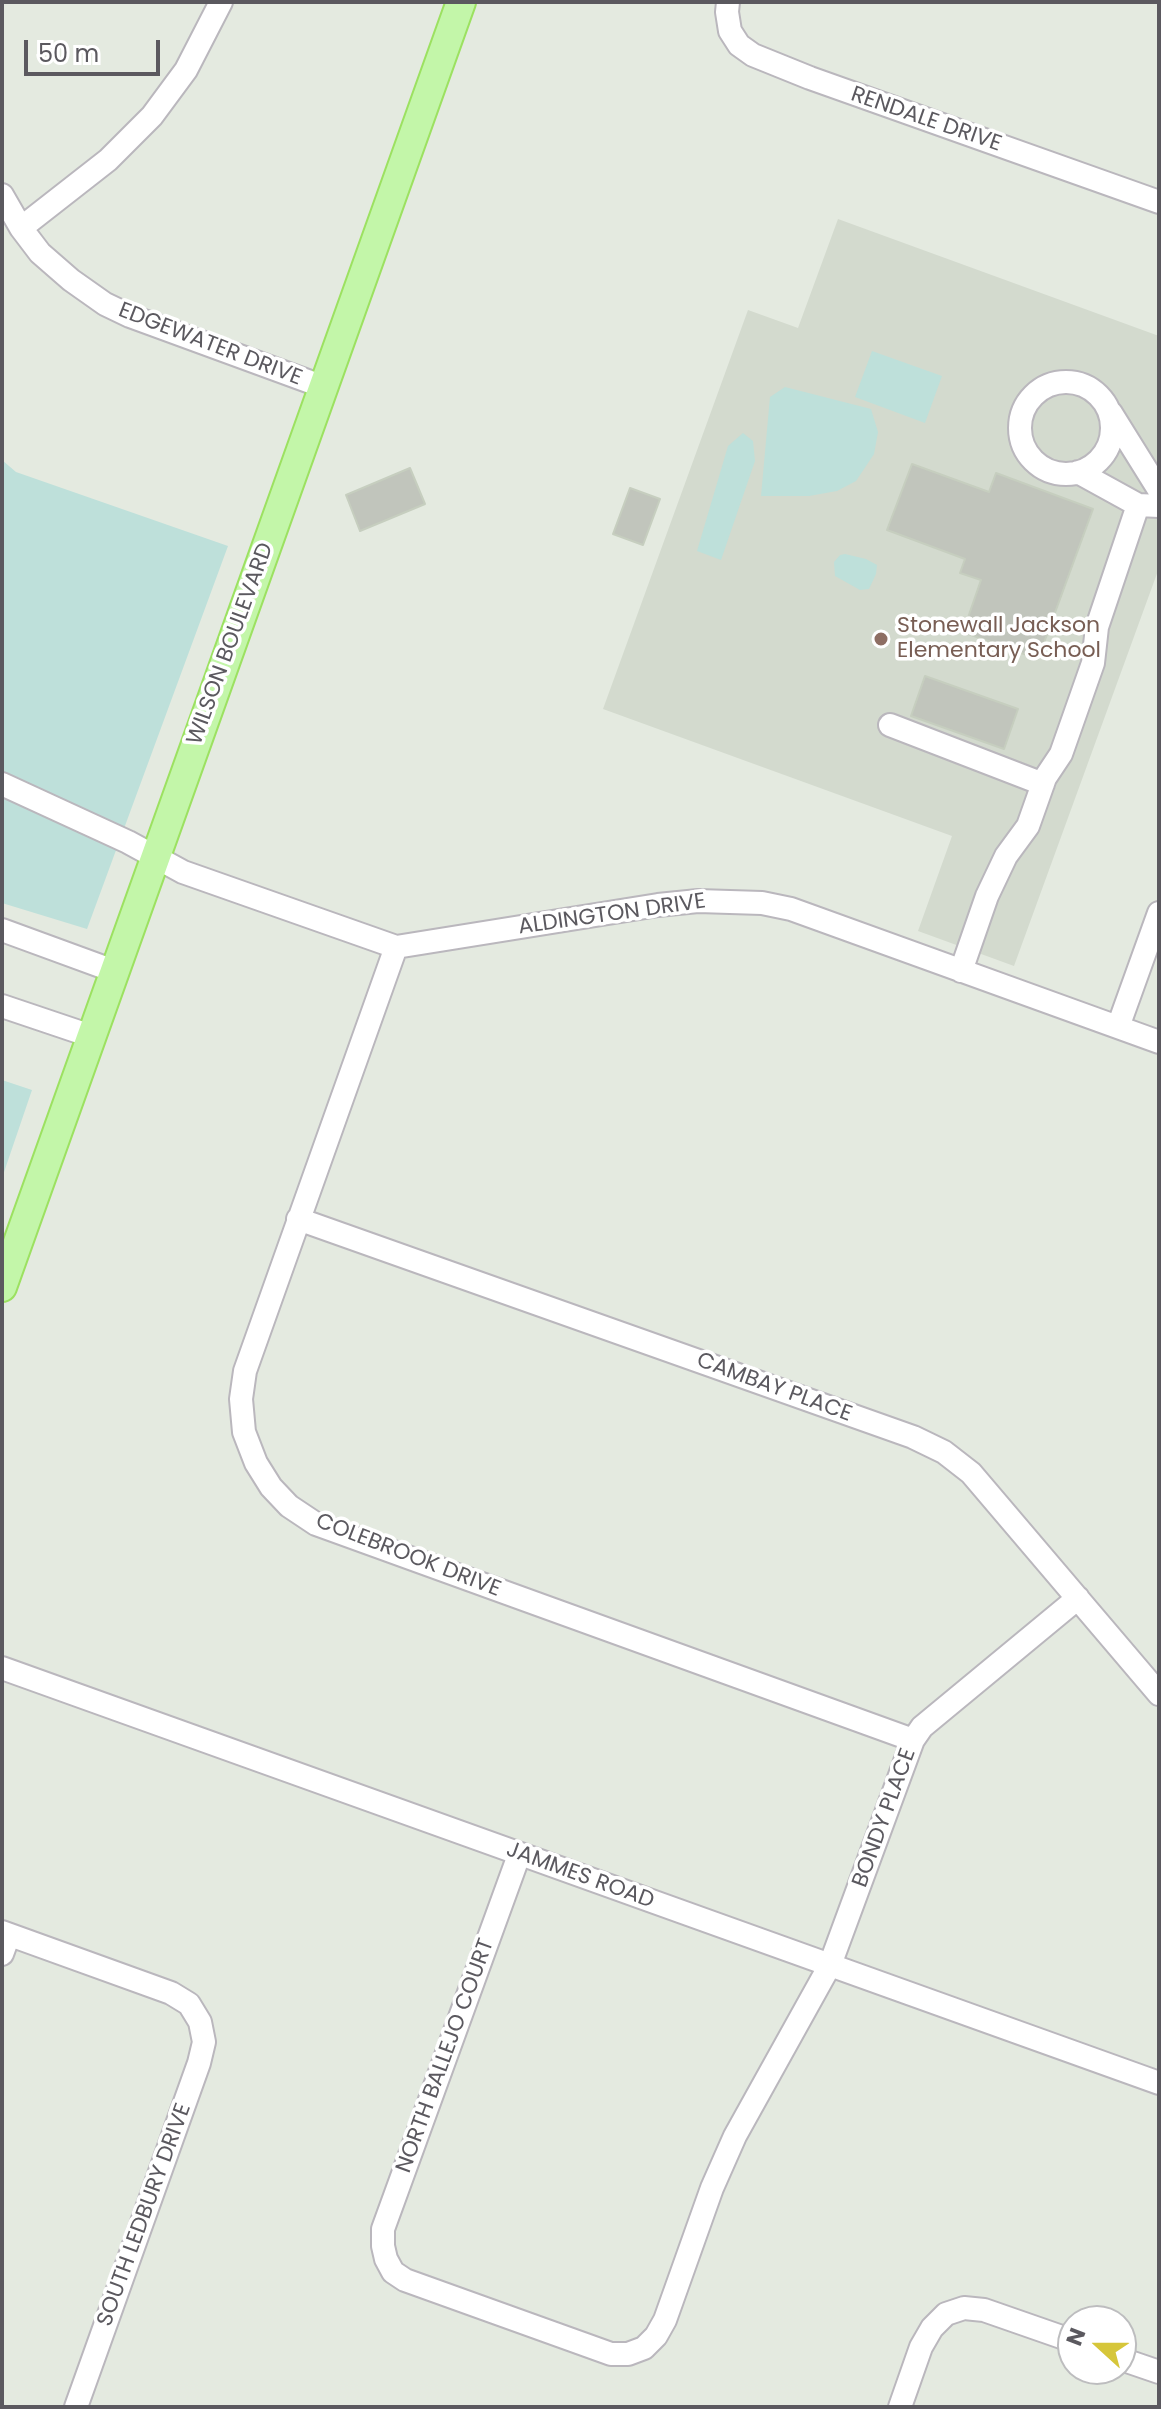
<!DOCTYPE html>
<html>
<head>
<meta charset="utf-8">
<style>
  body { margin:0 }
  #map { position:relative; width:1161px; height:2409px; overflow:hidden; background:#e4eae0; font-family:Poppins,sans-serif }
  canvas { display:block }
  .frame { position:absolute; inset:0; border:4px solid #5b595f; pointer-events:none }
  .north { position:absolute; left:1057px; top:2305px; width:80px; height:80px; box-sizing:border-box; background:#fff; border:2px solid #bdbdbf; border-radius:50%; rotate:291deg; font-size:22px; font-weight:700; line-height:32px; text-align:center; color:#5b595f }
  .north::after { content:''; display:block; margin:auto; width:28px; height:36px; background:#d6c63a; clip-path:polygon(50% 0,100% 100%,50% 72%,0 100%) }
  .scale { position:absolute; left:24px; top:40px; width:136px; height:36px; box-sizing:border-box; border:4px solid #5b595f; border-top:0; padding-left:10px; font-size:24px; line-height:28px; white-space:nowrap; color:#5b595f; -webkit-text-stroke:6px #fff; paint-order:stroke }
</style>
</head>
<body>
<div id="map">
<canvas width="1161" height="2409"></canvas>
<div class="frame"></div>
<div class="north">N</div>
<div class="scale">50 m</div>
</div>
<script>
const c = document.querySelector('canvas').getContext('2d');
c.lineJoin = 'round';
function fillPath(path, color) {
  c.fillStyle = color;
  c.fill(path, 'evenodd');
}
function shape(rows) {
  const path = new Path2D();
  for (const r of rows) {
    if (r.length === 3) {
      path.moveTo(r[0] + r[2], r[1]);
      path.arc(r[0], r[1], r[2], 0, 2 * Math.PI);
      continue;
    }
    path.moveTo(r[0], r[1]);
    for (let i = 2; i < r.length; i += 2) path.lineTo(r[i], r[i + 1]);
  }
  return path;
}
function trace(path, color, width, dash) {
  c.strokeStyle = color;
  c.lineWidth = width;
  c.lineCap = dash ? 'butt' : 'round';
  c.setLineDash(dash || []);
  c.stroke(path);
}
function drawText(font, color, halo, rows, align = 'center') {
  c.font = font + ' Poppins,sans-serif';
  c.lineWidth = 7;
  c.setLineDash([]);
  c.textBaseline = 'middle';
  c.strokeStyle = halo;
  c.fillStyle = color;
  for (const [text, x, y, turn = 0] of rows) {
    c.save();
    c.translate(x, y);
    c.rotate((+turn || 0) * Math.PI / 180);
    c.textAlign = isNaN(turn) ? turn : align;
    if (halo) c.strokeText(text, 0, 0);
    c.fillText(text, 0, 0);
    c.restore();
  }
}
fillPath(shape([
  [838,219,1159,336,1159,568,1014,966,918,931,952,836,603,709,748,310,798,328]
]), '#d3dace');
fillPath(shape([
  [872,351,942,376,925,423,855,397],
  [785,387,871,409,878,432,874,454,856,481,837,491,809,496,761,496,770,397],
  [743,433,753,441,755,461,721,560,697,551,728,446],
  [2,460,16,472,228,546,87,929,2,903],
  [845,554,866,559,877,565,876,574,869,589,860,590,835,576,834,562,840,555],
  [2,1080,32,1090,2,1178]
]), '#bee0da');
const building = shape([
  [912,464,989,492,996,473,1093,509,1038,659,963,632,981,580,960,573,965,559,887,530,912,464],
  [410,468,425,504,360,531,346,495,410,468],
  [630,488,660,499,643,545,613,534,630,488],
  [925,676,1018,709,1004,749,911,716,925,676]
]);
fillPath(building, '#c1c5bc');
trace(building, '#c6cebf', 2);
const minor = shape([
  [728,2,727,12,730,31,739,45,753,55,810,78,1159,202],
  [2,195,21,228,40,253,71,280,105,304,130,316,324,387],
  [21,228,108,160,152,116,186,70,221,2],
  [1066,428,46],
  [1111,413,1159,490],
  [1078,472,1138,505,1159,506],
  [890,725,1043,784],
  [2,784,128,842,183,872,396,947,658,905,698,901,762,903,791,909,1159,1042],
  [2,930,114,971],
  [396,947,245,1371,241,1399,244,1432,256,1463,271,1487,289,1506,316,1524,913,1740],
  [961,971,987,896,1006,856,1028,826,1045,778,1061,754,1093,663,1097,627,1138,505],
  [2,1006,91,1036],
  [1118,1027,1159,913],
  [298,1219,913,1437,944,1452,971,1473,1159,1694],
  [2,1668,1159,2083],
  [519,1855,383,2229,383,2246,386,2259,393,2272,405,2280,611,2354,628,2354,644,2348,656,2336,665,2320,712,2188,735,2136,830,1965,913,1740,922,1727,1078,1598],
  [2,1932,171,1993,189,2004,200,2022,204,2042,199,2063,76,2407],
  [2,1954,9,1935],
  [1121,2359,1159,2372],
  [900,2407,921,2347,932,2328,946,2314,964,2308,984,2310,1073,2341]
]);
const major = shape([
  [2,1287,461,2]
]);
trace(minor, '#bab7bd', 26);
trace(major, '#9ce161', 32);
trace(minor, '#fff', 22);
trace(major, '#c3f6a9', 28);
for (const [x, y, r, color] of [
  [881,639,8,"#8d6e63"]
]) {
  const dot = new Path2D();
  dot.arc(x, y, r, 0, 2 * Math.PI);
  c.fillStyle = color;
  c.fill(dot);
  trace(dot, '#fff', 3);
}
drawText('22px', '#5b595f', '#fff', [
  ["RENDALE DRIVE",926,120,19],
  ["EDGEWATER DRIVE",210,345,21],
  ["WILSON BOULEVARD",231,644,-70],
  ["ALDINGTON DRIVE",612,915,-8],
  ["CAMBAY PLACE",774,1388,20],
  ["COLEBROOK DRIVE",408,1556,21],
  ["BONDY PLACE",885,1818,-70],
  ["JAMMES ROAD",580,1876,20],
  ["NORTH BALLEJO COURT",446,2056,-70],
  ["SOUTH LEDBURY DRIVE",145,2215,-70]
]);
drawText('22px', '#785e54', '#fff', [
  ["Stonewall Jackson",897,626],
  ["Elementary School",897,651]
], 'left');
</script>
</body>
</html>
